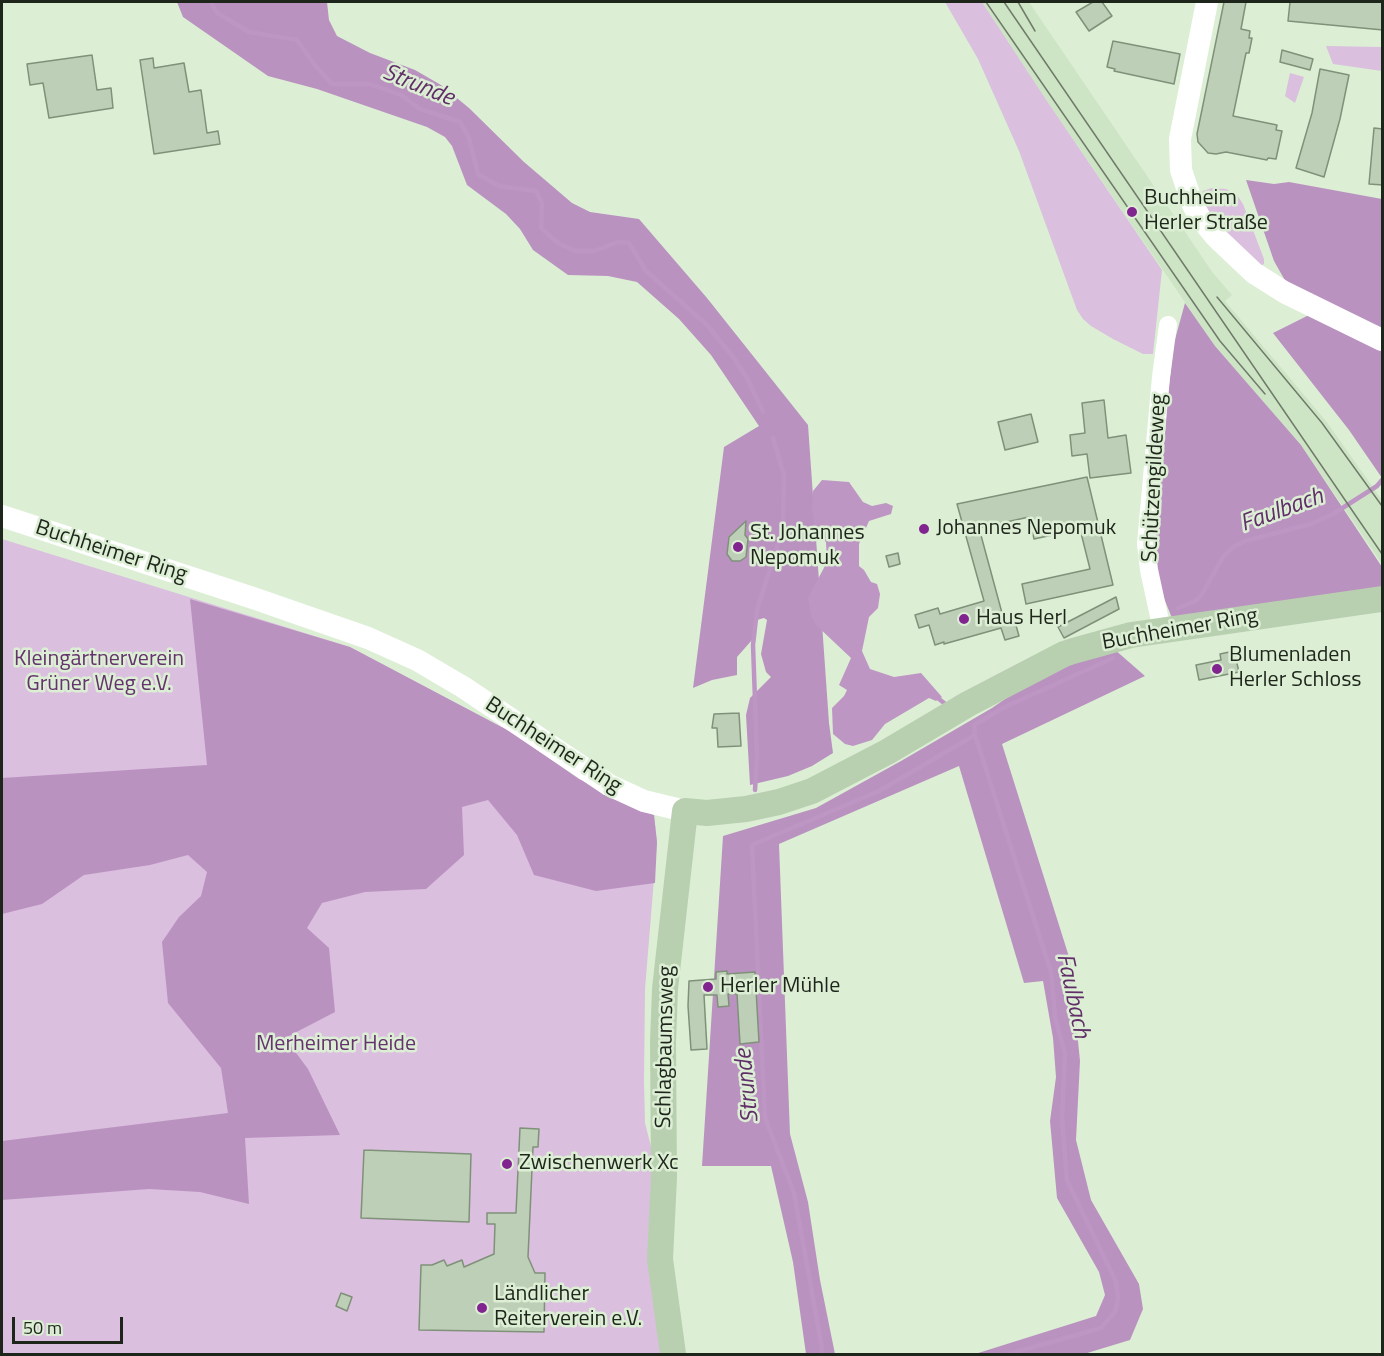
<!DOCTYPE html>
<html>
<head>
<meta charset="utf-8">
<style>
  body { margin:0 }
  #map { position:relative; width:1384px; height:1356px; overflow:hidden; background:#dcefd5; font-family:"Titillium Web",sans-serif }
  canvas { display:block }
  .frame { position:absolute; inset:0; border:3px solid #1e251b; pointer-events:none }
  .scale { position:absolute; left:12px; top:1317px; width:111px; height:27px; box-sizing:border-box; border:3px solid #1e251b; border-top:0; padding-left:8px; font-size:18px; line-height:21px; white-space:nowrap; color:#1e251b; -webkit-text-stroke:4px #dcefd5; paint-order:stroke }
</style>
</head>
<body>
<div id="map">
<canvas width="1384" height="1356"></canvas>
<div class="frame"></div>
<div class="scale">50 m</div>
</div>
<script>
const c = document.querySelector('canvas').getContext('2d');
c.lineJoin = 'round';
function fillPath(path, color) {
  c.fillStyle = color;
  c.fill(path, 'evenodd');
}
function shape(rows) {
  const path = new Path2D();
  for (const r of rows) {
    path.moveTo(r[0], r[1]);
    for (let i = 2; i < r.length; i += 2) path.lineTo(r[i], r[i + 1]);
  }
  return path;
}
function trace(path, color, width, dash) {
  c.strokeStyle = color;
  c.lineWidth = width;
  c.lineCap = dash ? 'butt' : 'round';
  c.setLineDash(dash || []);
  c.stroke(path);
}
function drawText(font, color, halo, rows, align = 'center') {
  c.font = font + ' "Titillium Web",sans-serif';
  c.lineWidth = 5;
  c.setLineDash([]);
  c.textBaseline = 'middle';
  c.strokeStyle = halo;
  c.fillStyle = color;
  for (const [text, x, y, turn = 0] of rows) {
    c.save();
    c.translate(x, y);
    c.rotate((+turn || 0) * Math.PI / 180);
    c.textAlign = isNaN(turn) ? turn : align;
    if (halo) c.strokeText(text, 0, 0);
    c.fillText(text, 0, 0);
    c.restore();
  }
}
fillPath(shape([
  [982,2,1029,2,1213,273,1232,295,1225,301,1326,421,1382,500,1382,564,1301,445,1215,346,1047,101]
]), '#cee5c5');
fillPath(shape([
  [945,2,982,2,1047,101,1162,270,1153,354,1143,354,1113,339,1091,326,1083,319,1077,310,1019,151,978,59],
  [1326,46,1382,47,1382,71,1333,64],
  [1290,73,1304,77,1295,103,1285,96],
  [1212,188,1226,189,1237,195,1243,204,1264,259,1264,264,1260,266,1237,248,1198,197,1203,191],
  [2,539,350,647,511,732,579,779,654,815,657,842,645,989,644,1081,645,1123,659,1178,666,1354,2,1354]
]), '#dabfde');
fillPath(shape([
  [177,2,327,2,329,20,337,36,370,53,415,70,441,85,469,108,524,162,572,203,590,212,639,219,707,298,808,425,829,723,833,753,812,766,788,776,750,785,746,715,750,698,771,677,766,672,761,654,767,620,764,618,757,620,752,640,737,657,737,675,712,680,693,688,724,447,759,426,711,355,679,319,637,282,608,276,568,275,533,250,520,229,506,214,467,185,452,146,445,137,427,127,317,89,268,76,183,17],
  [1246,180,1274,184,1289,182,1382,199,1382,331,1287,284,1274,261],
  [1185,303,1215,346,1301,445,1382,567,1382,587,1172,618,1163,596,1154,554,1162,447,1174,343],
  [1313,313,1382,351,1382,478,1349,430,1273,333],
  [190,599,350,647,511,732,579,779,654,815,657,842,655,883,596,891,534,875,517,835,488,800,462,807,464,855,426,889,365,892,322,903,307,928,329,948,335,1012,285,1038,308,1069,340,1135,245,1138,249,1204,200,1192,149,1189,2,1200,2,1141,228,1113,221,1068,168,1003,162,942,179,917,201,896,207,872,188,855,150,865,84,875,42,904,2,914,2,778,207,765],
  [1114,649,1145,676,1002,744,1070,960,1080,1061,1076,1140,1091,1200,1139,1284,1143,1309,1130,1340,1084,1354,975,1354,1096,1316,1105,1295,1099,1272,1057,1198,1050,1121,1056,1077,1053,1038,1043,981,1024,983,959,766,779,844,790,1134,808,1202,820,1280,835,1354,806,1354,793,1262,771,1166,702,1166,723,836,816,808,901,761,992,708,1021,688,1081,656]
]), '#ba92c0');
fillPath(shape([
  [822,480,849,482,863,502,872,506,886,503,893,506,891,514,869,521,859,544,859,566,864,570,871,582,877,584,880,594,878,608,869,617,862,651,870,669,894,677,921,673,942,697,936,701,929,698,885,724,872,740,853,746,845,744,833,734,832,708,844,696,847,690,839,685,851,658,816,625,811,616,808,598,827,562,826,542,816,532,812,509,813,491]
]), '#be96c4');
trace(shape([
  [211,2,217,13,249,32,297,40,314,64,332,84,370,84,401,95,420,109,460,122,469,138,478,174,499,186,536,191,542,203,541,228,558,243,576,251,594,251,618,242,629,243,646,271,706,324,734,358,748,380,763,412],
  [1178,608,1195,601,1201,596,1223,557,1233,547,1245,541,1311,524,1333,514,1377,486,1382,480],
  [939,699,944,703],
  [755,790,757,755,753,645,757,610,783,528,784,475,773,438],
  [821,1354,822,1348,794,1193,765,1118,752,845,879,791,975,735],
  [1009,1354,1101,1328,1115,1312,1118,1299,1116,1282,1067,1180,1062,1118,1065,1053,1055,1018,1051,972,975,735,974,725,1005,707,1113,658]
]), '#be96c4', 4.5);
const building = shape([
  [1093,2,1102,2,1112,16,1089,31,1076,12,1093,2],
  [1224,2,1246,2,1241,29,1250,31,1249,38,1252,38,1249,53,1246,53,1233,116,1277,125,1276,130,1282,131,1276,159,1268,158,1267,160,1226,152,1216,154,1208,153,1198,142,1197,134,1224,2],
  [1290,2,1383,2,1383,30,1288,21,1290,2],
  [1113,41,1180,54,1174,84,1114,71,1115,69,1107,67,1113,41],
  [1282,50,1313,59,1310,70,1280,62,1282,50],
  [92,55,97,90,111,88,113,108,49,118,43,83,30,85,27,64,92,55],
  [153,58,154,68,184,63,189,92,201,90,207,133,218,131,220,144,154,154,140,60,153,58],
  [1320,69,1349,75,1340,119,1324,177,1296,168,1312,113,1320,69],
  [1374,128,1383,129,1383,185,1369,184,1374,128],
  [1104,400,1108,438,1126,435,1131,473,1090,478,1087,454,1072,456,1070,435,1085,433,1082,403,1104,400],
  [1031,414,1038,442,1005,450,998,422,1031,414],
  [1087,477,1113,585,1026,604,1022,584,1090,569,1080,529,1034,539,1029,517,979,528,1005,624,1015,622,1019,636,1005,640,1001,628,944,644,944,642,935,645,929,625,919,628,915,615,938,608,940,614,984,601,957,504,1087,477],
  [746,521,745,535,748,539,746,557,740,561,732,561,727,554,729,537,746,521],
  [898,553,900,564,889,567,886,556,898,553],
  [1116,597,1119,609,1064,638,1058,627,1116,597],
  [1234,651,1239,672,1199,680,1196,665,1221,660,1220,654,1234,651],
  [739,713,741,746,718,747,717,728,712,728,714,714,739,713],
  [727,971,727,974,755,972,759,1042,740,1044,737,994,728,994,729,1006,718,1007,717,995,704,995,707,1049,691,1050,688,1006,689,981,716,979,716,972,727,971],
  [520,1128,539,1129,538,1147,533,1147,528,1257,535,1273,545,1273,544,1332,419,1330,421,1265,432,1265,444,1260,447,1266,462,1260,464,1267,494,1254,495,1224,487,1224,487,1213,516,1213,520,1128],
  [364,1150,471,1154,469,1222,361,1218,364,1150],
  [341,1293,352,1297,347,1311,336,1306,341,1293]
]);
fillPath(building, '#bdcfb6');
trace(building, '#80917a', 1.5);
trace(shape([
  [1162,630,1149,570,1146,544,1161,377,1168,325]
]), '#fff', 18);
trace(shape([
  [1207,2,1180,139,1181,170,1192,203,1200,218,1216,237,1254,273,1284,292,1382,340],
  [2,516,253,598,368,638,417,660,463,687,609,785,644,801,685,811]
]), '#fff', 22);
trace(shape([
  [673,1354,660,1259,664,1178,663,1042,665,989,685,811,707,813,746,809,779,802,812,791,887,752,968,704,1064,654,1073,651,1131,635,1382,599]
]), '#b9d0b0', 26);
trace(shape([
  [986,2,1220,341,1265,394],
  [1004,2,1382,554],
  [1018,2,1035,31],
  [1217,297,1322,423,1382,506]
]), '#707c6b', 1.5);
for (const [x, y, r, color] of [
  [1132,212,6,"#812490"],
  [924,529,6,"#812490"],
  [738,547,6,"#812490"],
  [964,619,6,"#812490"],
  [1217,669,6,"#812490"],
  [708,987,6,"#812490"],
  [507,1164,6,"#812490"],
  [482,1308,6,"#812490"]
]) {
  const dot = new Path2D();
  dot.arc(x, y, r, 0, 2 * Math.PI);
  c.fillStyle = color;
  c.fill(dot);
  trace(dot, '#dcefd5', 2);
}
drawText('22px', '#1e251b', '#dcefd5', [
  ["Buchheim",1144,199],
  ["Herler Straße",1144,224],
  ["Johannes Nepomuk",936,529],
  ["St. Johannes",750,534],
  ["Nepomuk",750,559],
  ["Haus Herl",976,619],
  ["Blumenladen",1229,656],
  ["Herler Schloss",1229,681],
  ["Herler Mühle",720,987],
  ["Zwischenwerk Xc",519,1164],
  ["Ländlicher",494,1295],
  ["Reiterverein e.V.",494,1320]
], 'left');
drawText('22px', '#1e251b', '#dcefd5', [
  ["Schützengildeweg",1155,478,-87],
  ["Buchheimer Ring",111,552,18],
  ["Buchheimer Ring",1180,630,-10],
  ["Buchheimer Ring",553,746,33],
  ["Schlagbaumsweg",666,1047,-89]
]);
drawText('22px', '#65336d', '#dcefd5', [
  ["Kleingärtnerverein",99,660],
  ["Grüner Weg e.V.",99,685],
  ["Merheimer Heide",336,1045]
]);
drawText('italic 24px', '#602e68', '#dcefd5', [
  ["Strunde",418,86,22],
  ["Faulbach",1282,511,-20],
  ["Faulbach",1072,996,78],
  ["Strunde",748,1086,-96]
]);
</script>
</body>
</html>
